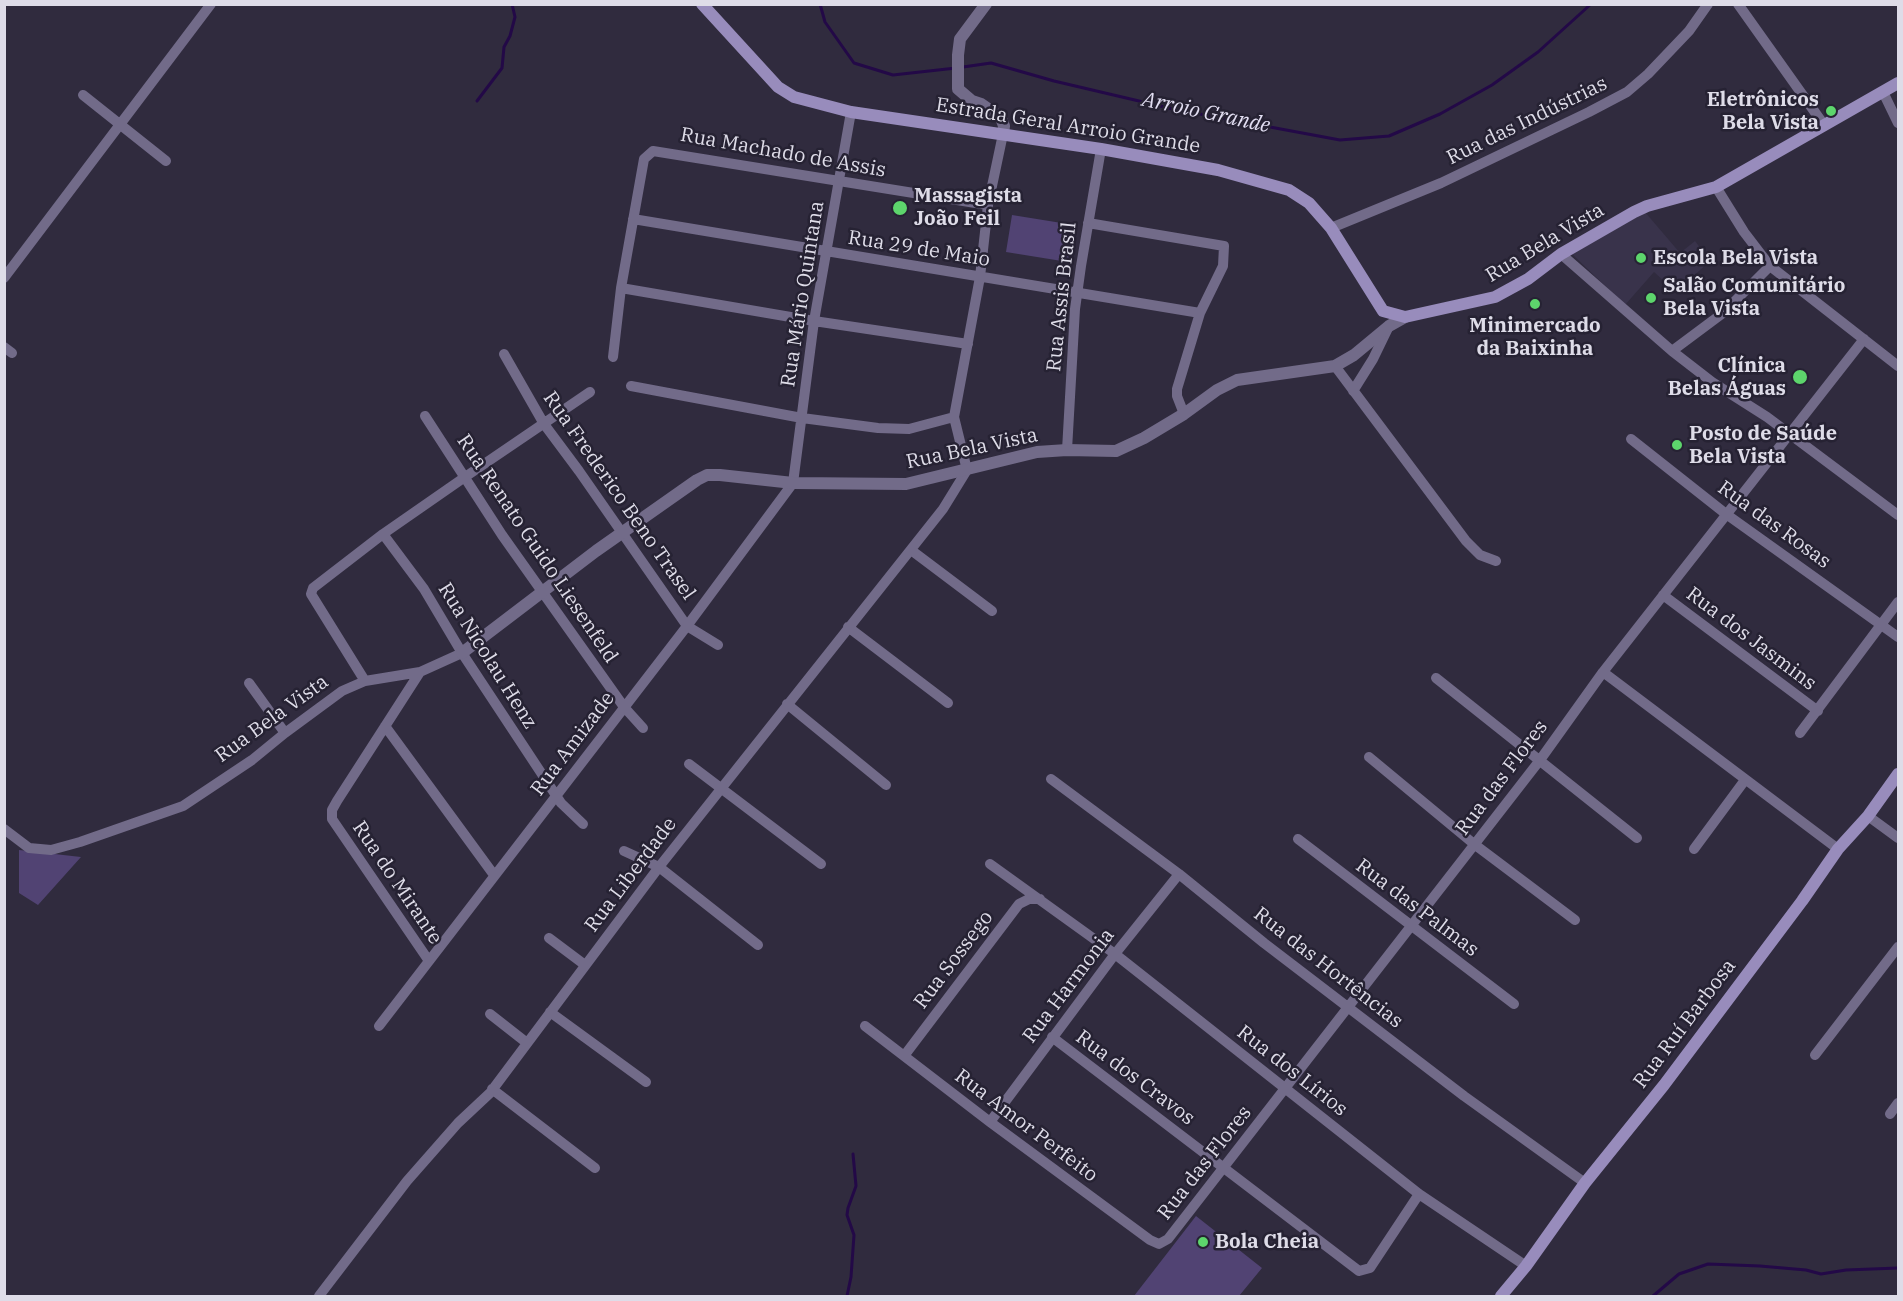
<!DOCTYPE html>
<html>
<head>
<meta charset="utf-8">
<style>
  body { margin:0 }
  #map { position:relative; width:1903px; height:1301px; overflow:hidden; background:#302b3e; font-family:"IBM Plex Serif",serif }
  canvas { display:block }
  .frame { position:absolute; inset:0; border:6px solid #dedce8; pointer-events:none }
</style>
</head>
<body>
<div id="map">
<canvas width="1903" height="1301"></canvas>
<div class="frame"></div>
</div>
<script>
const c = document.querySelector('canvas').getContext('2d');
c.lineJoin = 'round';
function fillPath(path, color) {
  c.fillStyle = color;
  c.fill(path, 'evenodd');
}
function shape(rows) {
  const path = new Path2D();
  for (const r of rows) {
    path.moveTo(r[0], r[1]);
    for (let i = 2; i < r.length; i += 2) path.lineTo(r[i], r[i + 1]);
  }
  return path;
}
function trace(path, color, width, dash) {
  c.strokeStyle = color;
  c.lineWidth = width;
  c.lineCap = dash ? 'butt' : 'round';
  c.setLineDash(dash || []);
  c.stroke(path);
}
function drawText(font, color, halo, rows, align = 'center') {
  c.font = font + ' "IBM Plex Serif",serif';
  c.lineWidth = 5;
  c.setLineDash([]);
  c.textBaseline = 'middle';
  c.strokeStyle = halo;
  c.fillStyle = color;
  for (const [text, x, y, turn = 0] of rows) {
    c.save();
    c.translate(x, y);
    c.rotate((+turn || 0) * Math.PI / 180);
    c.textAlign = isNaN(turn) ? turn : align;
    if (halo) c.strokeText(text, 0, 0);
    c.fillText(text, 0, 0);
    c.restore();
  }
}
fillPath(shape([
  [1645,212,1680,253,1695,241,1710,261,1676,292,1654,272,1625,305,1572,254]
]), '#39334b');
fillPath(shape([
  [1012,215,1074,225,1068,262,1006,252],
  [19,850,81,857,38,905,19,893],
  [1196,1216,1262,1268,1239,1296,1134,1296]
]), '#514373');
trace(shape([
  [820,4,825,22,854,63,893,75,956,68],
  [963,67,991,63,1054,81,1173,109,1340,140,1389,136,1440,114,1492,85,1538,52,1591,4],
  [477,101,502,68,504,47,510,36,515,17,512,4],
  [847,1296,851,1277,854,1235,847,1215,848,1208,856,1186,853,1154],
  [1653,1296,1679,1274,1708,1264,1760,1266,1806,1270,1821,1274,1846,1270,1898,1268]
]), '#230947', 3);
trace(shape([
  [1738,4,1824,125],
  [1883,92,1898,123],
  [83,95,166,161],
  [1716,187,1744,232,1770,266,1898,366],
  [633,219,1200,313],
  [1088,223,1224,246,1223,266,1200,313,1177,389,1177,396,1184,414],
  [1331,228,1441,183,1589,112,1627,92,1648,74,1689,31,1708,4],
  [1561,254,1672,351,1712,382,1767,417,1898,515],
  [4,278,211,4],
  [621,288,814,321,968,344],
  [4,347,12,353],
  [1672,351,1723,313,1770,266],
  [504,354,544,424,579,471,687,626,718,645],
  [613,357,621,288,644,159,653,151,988,205],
  [1335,366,1466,541,1480,555,1496,561],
  [631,386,802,418,878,428,909,429,954,417],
  [1353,391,1373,359,1389,326],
  [425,416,502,535,624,707,643,728],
  [1631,439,1726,514,1898,637],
  [1067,450,1075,309,1081,266,1101,149],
  [383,534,424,589,462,653,561,803,583,824],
  [911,550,992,611],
  [1663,595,1818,711],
  [848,627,948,703],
  [420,672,337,801,332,810,332,819,429,961],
  [1603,672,1838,849],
  [1436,678,1637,838],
  [365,681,311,594,313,588,383,534,465,477,590,392],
  [249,683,285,733],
  [787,704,886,785],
  [385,726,494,875],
  [1800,733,1898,602],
  [1369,757,1474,844,1575,920],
  [689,764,821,864],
  [1051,779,1179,874,1264,943,1464,1096,1585,1183],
  [1868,816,1898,838],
  [4,829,29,848,51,850,80,842,183,806,252,760,285,733,342,691,365,681,420,672,462,653],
  [1298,839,1514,1004],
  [1694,849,1745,780],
  [624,851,659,867,758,945],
  [990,864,1115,954,1419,1194,1526,1266],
  [549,938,585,965],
  [550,1012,646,1082],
  [490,1014,527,1043],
  [379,1026,687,626,793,483,814,321,851,112],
  [865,1026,990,1122,1150,1240,1159,1244,1168,1239,1540,760,1603,672,1864,339],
  [1052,1037,1359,1271,1370,1268,1419,1194],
  [1815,1055,1898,947],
  [904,1056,1019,904,1029,899,1040,899],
  [492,1089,595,1168],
  [1890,1114,1898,1103],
  [990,1122,1115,954,1179,874],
  [319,1296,407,1181,458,1123,490,1093,659,867,943,509,967,470,954,417,980,277,988,205,1003,134]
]), '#726b89', 10);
trace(shape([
  [986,4,960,39,958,55,958,89,972,101,981,104,1001,118,1004,126,1003,134],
  [462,653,596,551,697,480,707,475,720,475,793,483,906,484,1037,452,1067,450,1116,451,1144,438,1184,414,1217,390,1237,380,1335,366,1354,355,1389,326,1405,317]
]), '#726b89', 12);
trace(shape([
  [702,4,778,87,794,97,851,112,1101,149,1218,170,1289,190,1309,203,1331,228,1383,311,1405,317,1495,297,1528,279,1561,254,1634,212,1647,206,1716,187,1898,83],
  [1501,1296,1526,1266,1585,1183,1664,1085,1802,901,1838,849,1868,816,1898,774]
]), '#988cbc', 12);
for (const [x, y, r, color] of [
  [1831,111,6,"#5dd56c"],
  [900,208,8,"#5dd56c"],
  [1641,258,6,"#5dd56c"],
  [1651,298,6,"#5dd56c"],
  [1535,304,6,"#5dd56c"],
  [1800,377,8,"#5dd56c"],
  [1677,445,6,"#5dd56c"],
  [1203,1242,6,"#5dd56c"]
]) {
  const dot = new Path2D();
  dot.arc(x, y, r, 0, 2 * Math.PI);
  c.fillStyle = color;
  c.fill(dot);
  trace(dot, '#262233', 2);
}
drawText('bold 20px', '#dedce8', '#262233', [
  ["Eletrônicos",1819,100,"right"],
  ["Bela Vista",1819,123,"right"],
  ["Massagista",914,196],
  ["João Feil",914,219],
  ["Escola Bela Vista",1653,258],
  ["Salão Comunitário",1663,286],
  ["Bela Vista",1663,309],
  ["Minimercado",1535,326,"center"],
  ["da Baixinha",1535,349,"center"],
  ["Clínica",1786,366,"right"],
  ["Belas Águas",1786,389,"right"],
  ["Posto de Saúde",1689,434],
  ["Bela Vista",1689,457],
  ["Bola Cheia",1215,1242]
], 'left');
drawText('20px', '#dedce8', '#262233', [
  ["Rua das Indústrias",1527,121,-26],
  ["Estrada Geral Arroio Grande",1068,126,9],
  ["Rua Machado de Assis",783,153,10],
  ["Rua Bela Vista",1545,243,-31],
  ["Rua 29 de Maio",919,249,9],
  ["Rua Mário Quintana",803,294,-81],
  ["Rua Assis Brasil",1062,297,-84],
  ["Rua Bela Vista",972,449,-12],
  ["Rua Frederico Beno Trasel",619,496,55],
  ["Rua das Rosas",1774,525,36],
  ["Rua Renato Guido Liesenfeld",537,549,56],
  ["Rua dos Jasmins",1751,639,37],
  ["Rua Nicolau Henz",487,656,58],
  ["Rua Bela Vista",272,719,-36],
  ["Rua Amizade",573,744,-53],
  ["Rua das Flores",1502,778,-53],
  ["Rua Liberdade",631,875,-53],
  ["Rua do Mirante",397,883,56],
  ["Rua das Palmas",1417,908,37],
  ["Rua Sossego",954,960,-53],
  ["Rua das Hortências",1328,968,38],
  ["Rua Harmonia",1069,986,-53],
  ["Rua Ruí Barbosa",1685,1024,-53],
  ["Rua dos Lírios",1292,1071,38],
  ["Rua dos Cravos",1135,1078,37],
  ["Rua Amor Perfeito",1026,1126,37],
  ["Rua das Flores",1205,1163,-52]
]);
drawText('italic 21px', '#e2def2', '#262233', [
  ["Arroio Grande",1206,113,12]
]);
</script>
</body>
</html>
